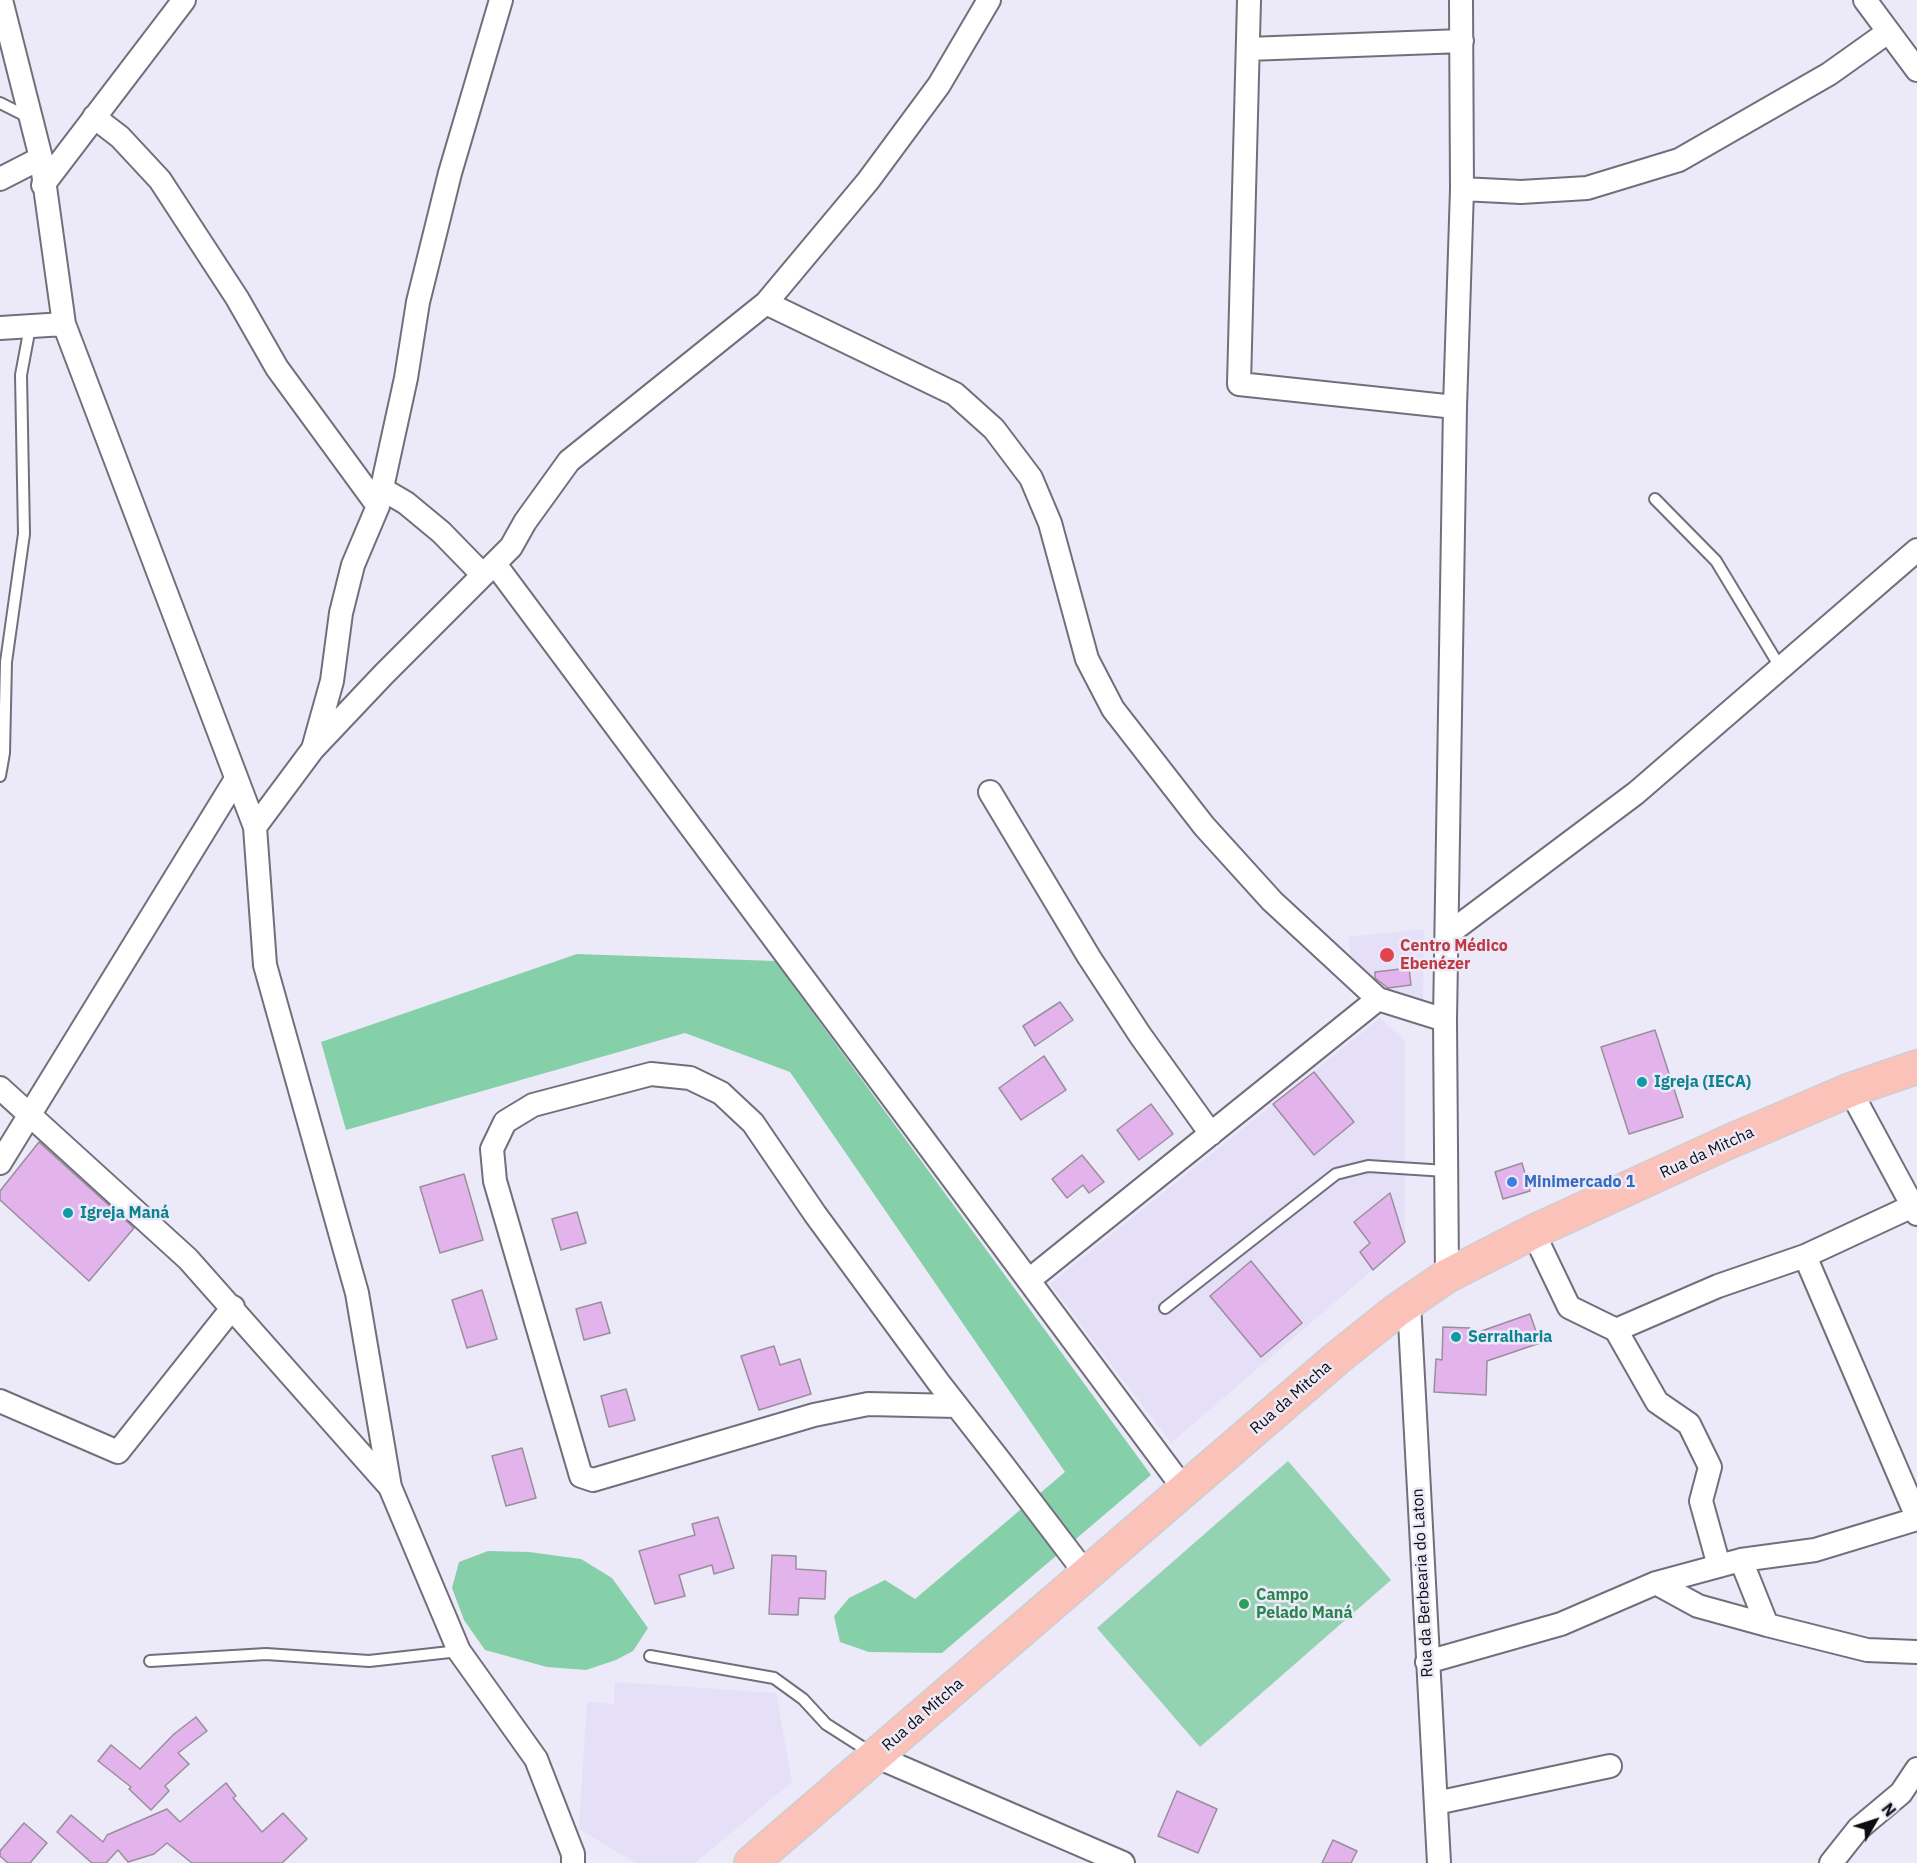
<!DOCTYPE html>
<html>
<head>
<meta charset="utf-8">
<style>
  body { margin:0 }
  #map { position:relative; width:1917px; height:1863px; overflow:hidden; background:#ece9f8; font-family:"IBM Plex Sans",sans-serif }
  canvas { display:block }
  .north { position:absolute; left:1845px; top:1791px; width:60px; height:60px; -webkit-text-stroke:4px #ece9f8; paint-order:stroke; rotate:51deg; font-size:16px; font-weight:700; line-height:24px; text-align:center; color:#0d0c11 }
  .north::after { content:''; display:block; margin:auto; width:21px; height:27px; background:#0d0c11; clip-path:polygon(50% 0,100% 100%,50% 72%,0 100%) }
</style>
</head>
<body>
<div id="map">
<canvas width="1917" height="1863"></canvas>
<div class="north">N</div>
</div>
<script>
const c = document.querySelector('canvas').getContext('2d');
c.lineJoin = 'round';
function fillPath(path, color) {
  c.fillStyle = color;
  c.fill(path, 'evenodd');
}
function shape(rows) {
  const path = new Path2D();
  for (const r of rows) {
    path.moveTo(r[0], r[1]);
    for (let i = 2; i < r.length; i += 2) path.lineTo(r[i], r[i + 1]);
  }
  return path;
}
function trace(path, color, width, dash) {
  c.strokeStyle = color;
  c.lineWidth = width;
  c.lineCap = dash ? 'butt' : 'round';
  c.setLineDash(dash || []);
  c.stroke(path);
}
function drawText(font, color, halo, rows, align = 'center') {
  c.font = font + ' "IBM Plex Sans",sans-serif';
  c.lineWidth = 5;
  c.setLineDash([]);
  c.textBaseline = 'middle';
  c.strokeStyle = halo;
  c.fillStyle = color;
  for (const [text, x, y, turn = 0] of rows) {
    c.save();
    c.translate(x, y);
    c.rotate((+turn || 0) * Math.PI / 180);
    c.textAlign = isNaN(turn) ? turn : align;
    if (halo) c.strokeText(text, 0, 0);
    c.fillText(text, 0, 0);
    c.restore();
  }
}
fillPath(shape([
  [1424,929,1423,1007,1378,999,1352,974,1349,937],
  [1380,1018,1405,1041,1405,1242,1171,1443,1050,1284],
  [615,1682,776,1693,792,1782,695,1863,636,1863,579,1829,587,1702,614,1704]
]), '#e5e0f7');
fillPath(shape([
  [1288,1461,1391,1580,1200,1747,1097,1628]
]), '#93d3b1');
fillPath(shape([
  [577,954,775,961,1151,1475,942,1653,869,1652,840,1642,834,1616,849,1598,885,1580,915,1599,1065,1472,790,1072,685,1033,346,1130,321,1042],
  [488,1551,529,1552,581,1559,612,1578,648,1628,633,1651,616,1660,586,1670,547,1667,485,1650,464,1620,452,1588,459,1562]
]), '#86d0a9');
const building = shape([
  [1409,968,1411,985,1388,988,1375,978,1375,972,1409,968],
  [1060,1002,1073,1020,1035,1046,1023,1026,1060,1002],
  [1655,1030,1683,1117,1629,1134,1601,1047,1655,1030],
  [1044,1056,1066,1090,1021,1120,999,1088,1044,1056],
  [1314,1072,1354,1122,1314,1155,1273,1104,1314,1072],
  [1151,1104,1173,1134,1139,1160,1117,1130,1151,1104],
  [39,1142,134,1228,89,1281,0,1200,0,1191,39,1142],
  [1082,1155,1104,1182,1089,1193,1083,1185,1067,1198,1052,1179,1082,1155],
  [1522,1163,1530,1191,1503,1199,1495,1172,1522,1163],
  [464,1174,483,1240,440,1253,420,1187,464,1174],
  [1390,1193,1405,1242,1373,1270,1360,1252,1370,1243,1354,1222,1390,1193],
  [577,1212,586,1243,561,1250,552,1219,577,1212],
  [1251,1261,1302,1323,1261,1357,1210,1296,1251,1261],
  [482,1290,497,1339,467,1348,452,1300,482,1290],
  [601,1302,610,1333,584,1340,576,1309,601,1302],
  [1530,1314,1540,1343,1487,1361,1486,1395,1434,1392,1436,1359,1442,1360,1443,1327,1470,1328,1470,1335,1530,1314],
  [774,1346,780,1365,800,1359,811,1394,759,1410,741,1356,774,1346],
  [626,1389,635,1420,609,1427,601,1396,626,1389],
  [522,1448,536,1498,506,1506,492,1456,522,1448],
  [718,1517,734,1568,714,1574,712,1565,679,1575,685,1596,655,1604,639,1551,695,1535,692,1524,718,1517],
  [772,1555,796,1556,796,1569,826,1571,825,1599,799,1598,798,1615,769,1614,772,1555],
  [196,1717,207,1731,178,1753,189,1764,165,1786,169,1791,151,1810,129,1789,131,1787,98,1761,111,1745,140,1769,174,1734,196,1717],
  [226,1783,236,1796,233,1798,262,1832,283,1813,307,1839,282,1863,192,1863,167,1843,154,1854,128,1862,118,1850,106,1863,92,1863,57,1832,71,1815,103,1842,107,1835,167,1809,180,1822,226,1783],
  [1177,1791,1217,1809,1198,1853,1158,1836,1177,1791],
  [24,1823,47,1843,30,1863,8,1863,0,1856,0,1851,24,1823],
  [1333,1840,1357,1851,1351,1863,1322,1863,1333,1840]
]);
fillPath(building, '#e3b3ec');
trace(building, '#998f9b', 1.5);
const service = shape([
  [0,103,30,118],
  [1655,499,1716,561,1780,667],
  [0,776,4,753,6,662,24,534,21,375,30,327],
  [1165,1308,1336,1174,1368,1166,1446,1171],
  [650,1656,774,1678,803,1699,826,1724,873,1754],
  [150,1661,266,1654,369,1661,459,1651]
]);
const minor = shape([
  [1,0,41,158,64,324,255,827,265,965,357,1293,390,1487,459,1651,536,1759,573,1854,573,1863],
  [1249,0,1239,384,1455,407],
  [1865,0,1917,70],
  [1248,49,1462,41],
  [94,117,120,137,160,180,237,298,277,368,378,506],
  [0,179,41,158],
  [43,185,184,0],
  [1462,189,1521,192,1587,188,1679,160,1829,74,1888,32],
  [766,303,955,394,994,429,1031,478,1050,523,1087,659,1113,709,1204,826,1272,901,1378,999,1445,1020],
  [0,328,64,324],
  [382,489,406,503,441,532,483,575],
  [495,564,1184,1489],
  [313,749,384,674,511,547,525,522,569,461,766,303,868,181,939,85,989,0],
  [990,792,1089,957,1140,1035,1211,1134],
  [255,827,313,749,332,681,341,613,353,565,378,506,406,378,418,302,450,173,501,0],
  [1448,934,1636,793,1917,550],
  [0,1088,188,1259,390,1487],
  [1850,1090,1917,1214],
  [0,1163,236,779],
  [1533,1232,1569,1307,1616,1330,1657,1402,1689,1424,1710,1467,1701,1501,1719,1566],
  [1805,1256,1917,1517],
  [1447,1276,1445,1020,1455,407,1462,189,1461,0],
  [1029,1280,1378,999],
  [1409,1303,1439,1863],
  [1616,1330,1718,1286,1805,1256,1917,1204],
  [0,1401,118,1452,233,1307],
  [957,1406,868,1404,814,1415,593,1480,581,1476,495,1181,492,1149,505,1122,533,1105,651,1074,690,1078,721,1093,753,1123,815,1214,939,1383,957,1406,1000,1461,1086,1574],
  [1741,1560,1767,1625],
  [1656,1583,1698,1606,1767,1625,1867,1650,1917,1652],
  [1427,1662,1561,1624,1656,1583,1741,1560,1815,1550,1917,1519],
  [875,1756,1123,1863],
  [1436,1803,1610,1766],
  [1831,1863,1858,1829,1901,1793,1917,1769]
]);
const primary = shape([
  [751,1863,1336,1359,1396,1311,1447,1276,1533,1232,1726,1143,1850,1090,1917,1067]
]);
trace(service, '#726f7c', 14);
trace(minor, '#726f7c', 26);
trace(primary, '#cfcecf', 36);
trace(service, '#fff', 10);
trace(minor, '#fff', 22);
trace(primary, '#fbc2b9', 33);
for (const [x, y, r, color] of [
  [1387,955,8,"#e0444e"],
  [1642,1082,6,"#0f9aa8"],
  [1512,1182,6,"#3f7fe0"],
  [68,1213,6,"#0f9aa8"],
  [1456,1337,6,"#0f9aa8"],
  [1244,1604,6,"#2e9e5b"]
]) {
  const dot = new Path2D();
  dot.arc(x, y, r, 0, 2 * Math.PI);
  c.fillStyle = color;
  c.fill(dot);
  trace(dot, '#ece9f8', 2);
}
drawText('bold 16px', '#be3a42', '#ece9f8', [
  ["Centro Médico",1400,946],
  ["Ebenézer",1400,964]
], 'left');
drawText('bold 16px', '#0d838f', '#ece9f8', [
  ["Igreja (IECA)",1654,1082],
  ["Igreja Maná",80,1213],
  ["Serralharia",1468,1337]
], 'left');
drawText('16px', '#0d0c11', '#ece9f8', [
  ["Rua da Mitcha",1707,1153,-25],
  ["Rua da Mitcha",1291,1398,-41],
  ["Rua da Berbearia do Laton",1423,1583,-93],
  ["Rua da Mitcha",923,1715,-41]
]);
drawText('bold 16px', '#366cbe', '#ece9f8', [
  ["Minimercado 1",1524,1182]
], 'left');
drawText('bold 16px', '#27864d', '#ece9f8', [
  ["Campo",1256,1595],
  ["Pelado Maná",1256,1613]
], 'left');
</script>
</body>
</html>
